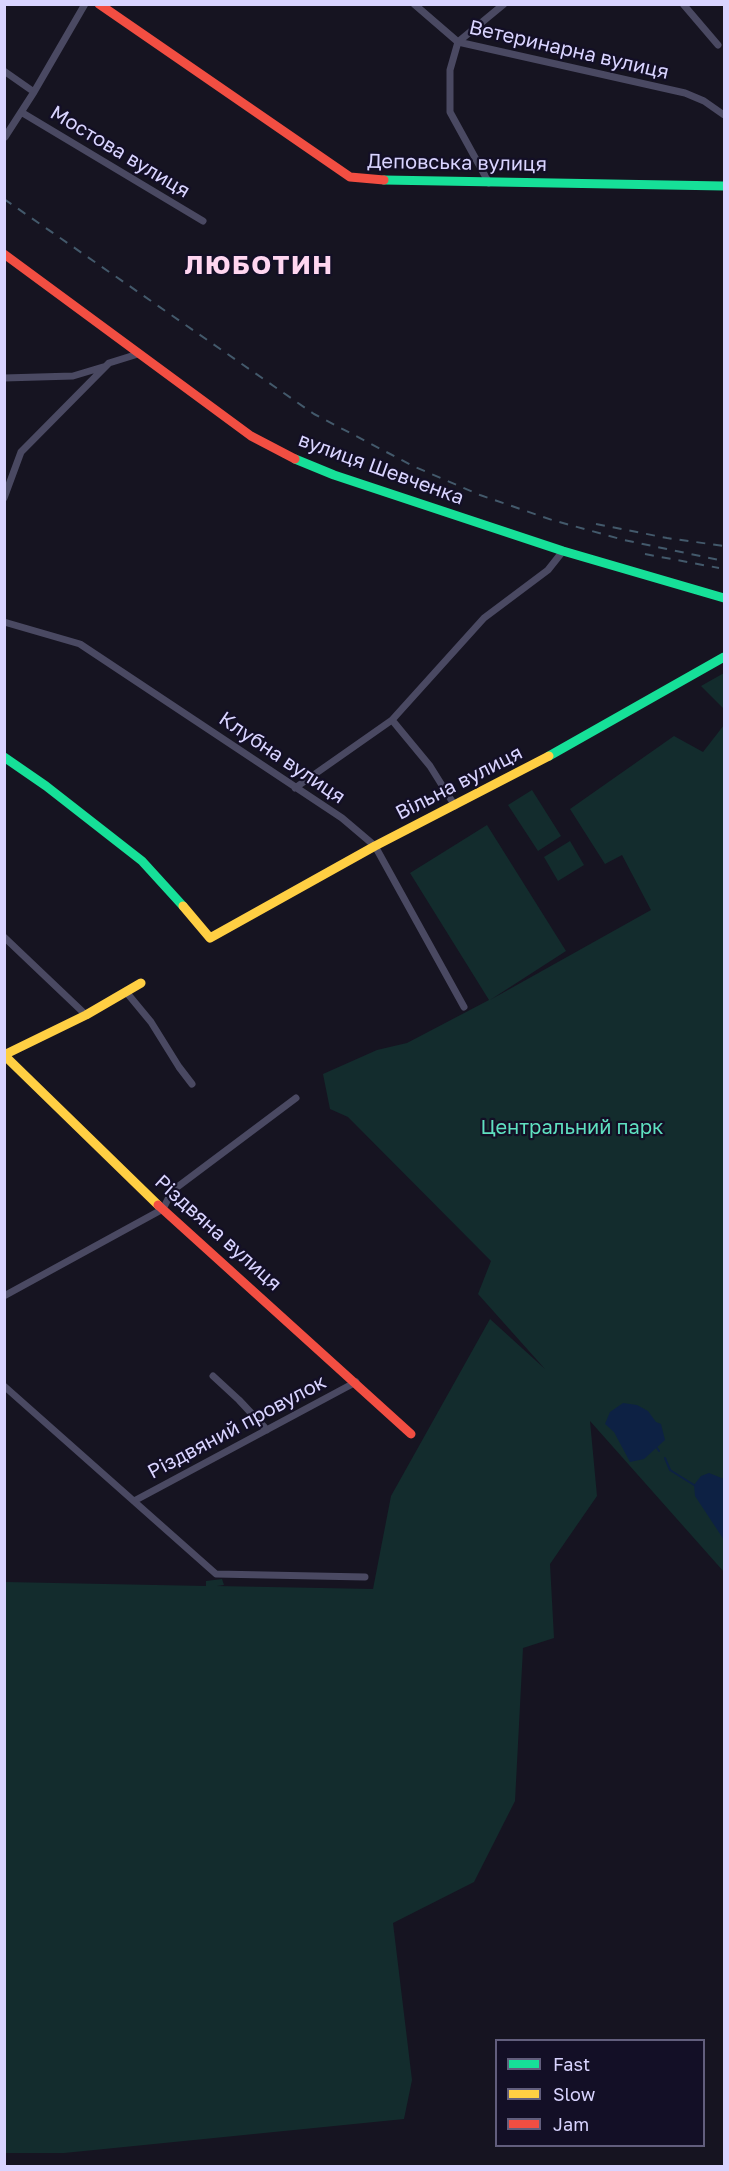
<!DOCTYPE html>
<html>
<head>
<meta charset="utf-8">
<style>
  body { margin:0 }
  #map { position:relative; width:729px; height:2171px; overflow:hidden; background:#161421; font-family:"Golos Text",sans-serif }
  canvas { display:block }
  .frame { position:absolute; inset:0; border:6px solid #d9d4ff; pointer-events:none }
  .legend { position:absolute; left:495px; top:2039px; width:210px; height:108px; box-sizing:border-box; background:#130f26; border:2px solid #625e7d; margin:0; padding:8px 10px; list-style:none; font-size:18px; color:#d9d4ff }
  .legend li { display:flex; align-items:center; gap:12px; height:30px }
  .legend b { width:30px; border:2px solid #625e7d }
</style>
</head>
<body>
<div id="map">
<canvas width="729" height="2171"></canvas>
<div class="frame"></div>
<ul class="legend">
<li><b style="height:8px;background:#16e098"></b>Fast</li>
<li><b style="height:8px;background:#ffcf43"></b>Slow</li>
<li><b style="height:8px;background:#f24e42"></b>Jam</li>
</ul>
</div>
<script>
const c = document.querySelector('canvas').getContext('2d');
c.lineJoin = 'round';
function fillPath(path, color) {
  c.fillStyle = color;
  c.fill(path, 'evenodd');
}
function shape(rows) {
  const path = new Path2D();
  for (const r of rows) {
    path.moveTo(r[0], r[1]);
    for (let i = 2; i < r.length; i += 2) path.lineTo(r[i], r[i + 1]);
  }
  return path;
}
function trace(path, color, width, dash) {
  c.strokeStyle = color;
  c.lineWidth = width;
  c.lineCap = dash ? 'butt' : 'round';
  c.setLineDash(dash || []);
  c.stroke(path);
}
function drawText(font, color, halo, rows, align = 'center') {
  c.font = font + ' "Golos Text",sans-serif';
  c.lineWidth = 4.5;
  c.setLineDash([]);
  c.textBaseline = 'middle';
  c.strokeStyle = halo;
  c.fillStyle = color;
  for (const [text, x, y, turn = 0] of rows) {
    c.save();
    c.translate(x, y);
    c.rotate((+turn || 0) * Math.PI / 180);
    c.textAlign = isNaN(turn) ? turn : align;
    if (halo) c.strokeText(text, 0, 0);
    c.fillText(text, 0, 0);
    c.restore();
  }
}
fillPath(shape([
  [724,673,724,709,701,686],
  [724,725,724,1572,590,1421,597,1496,550,1564,554,1638,523,1648,515,1801,474,1882,393,1923,412,2080,404,2119,64,2153,5,2153,5,1582,206,1586,206,1581,222,1579,224,1585,217,1586,373,1589,391,1496,490,1319,545,1369,478,1294,491,1261,348,1117,330,1109,323,1074,377,1050,407,1043,489,1000,410,873,487,825,566,951,490,1000,651,910,622,855,605,864,570,809,674,736,703,752],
  [532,790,561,836,538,851,508,805],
  [570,841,584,865,558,881,544,857]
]), '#132c2d');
fillPath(shape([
  [623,1403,637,1405,648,1411,656,1422,661,1424,665,1440,644,1459,630,1462,614,1432,605,1424,610,1412],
  [709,1473,724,1479,724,1540,695,1496,694,1485,701,1476]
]), '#0d2144');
trace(shape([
  [657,1448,659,1451],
  [665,1458,670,1470,694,1485]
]), '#0d2144', 2);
trace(shape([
  [414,4,458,42,685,93,704,101,724,115],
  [683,4,718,45],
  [4,71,34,92],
  [21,112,203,221],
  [5,137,34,92,85,4],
  [489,183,450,112,450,70,458,42,504,4],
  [4,378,73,376,103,367],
  [4,498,21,452,109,363,138,354],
  [4,622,80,644,342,818,375,846,464,1007],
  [392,720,430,766,455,806],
  [295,788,392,720,484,618,548,570,563,551],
  [4,937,86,1015],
  [127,993,151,1022,179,1067,192,1084],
  [4,1296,163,1209,172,1191,296,1098],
  [213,1376,239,1400,267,1430],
  [4,1386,216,1574,365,1577],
  [134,1501,356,1382]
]), '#4a4962', 7);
trace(shape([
  [384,180,724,186],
  [295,459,334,475,563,551,724,598],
  [549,756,724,657],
  [4,757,46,786,142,861,183,906]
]), '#16e098', 9);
trace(shape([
  [183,906,210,938,375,846,549,756],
  [141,983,86,1015,4,1055,158,1205]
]), '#ffcf43', 9);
trace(shape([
  [99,4,350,177,384,180],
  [4,254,251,436,295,459],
  [158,1205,411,1434]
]), '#f24e42', 9);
trace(shape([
  [4,199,314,414,413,466,480,495,552,520,624,540,724,561],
  [596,524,667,538,724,546],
  [645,554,719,568]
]), '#43596b', 2, [9, 8]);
drawText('20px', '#d9d4ff', '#130f26', [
  ["Ветеринарна вулиця",569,50,13],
  ["Мостова вулиця",120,152,31],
  ["Деповська вулиця",457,163,1],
  ["вулиця Шевченка",381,469,20],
  ["Клубна вулиця",282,758,34],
  ["Вільна вулиця",459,783,-27],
  ["Різдвяна вулиця",218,1233,42],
  ["Різдвяний провулок",237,1427,-28]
]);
drawText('20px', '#5fe0c0', '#130f26', [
  ["Центральний парк",572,1128]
]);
c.letterSpacing = '1.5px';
drawText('bold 26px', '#ffd6f0', '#130f26', [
  ["ЛЮБОТИН",259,266]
]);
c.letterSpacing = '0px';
</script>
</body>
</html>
